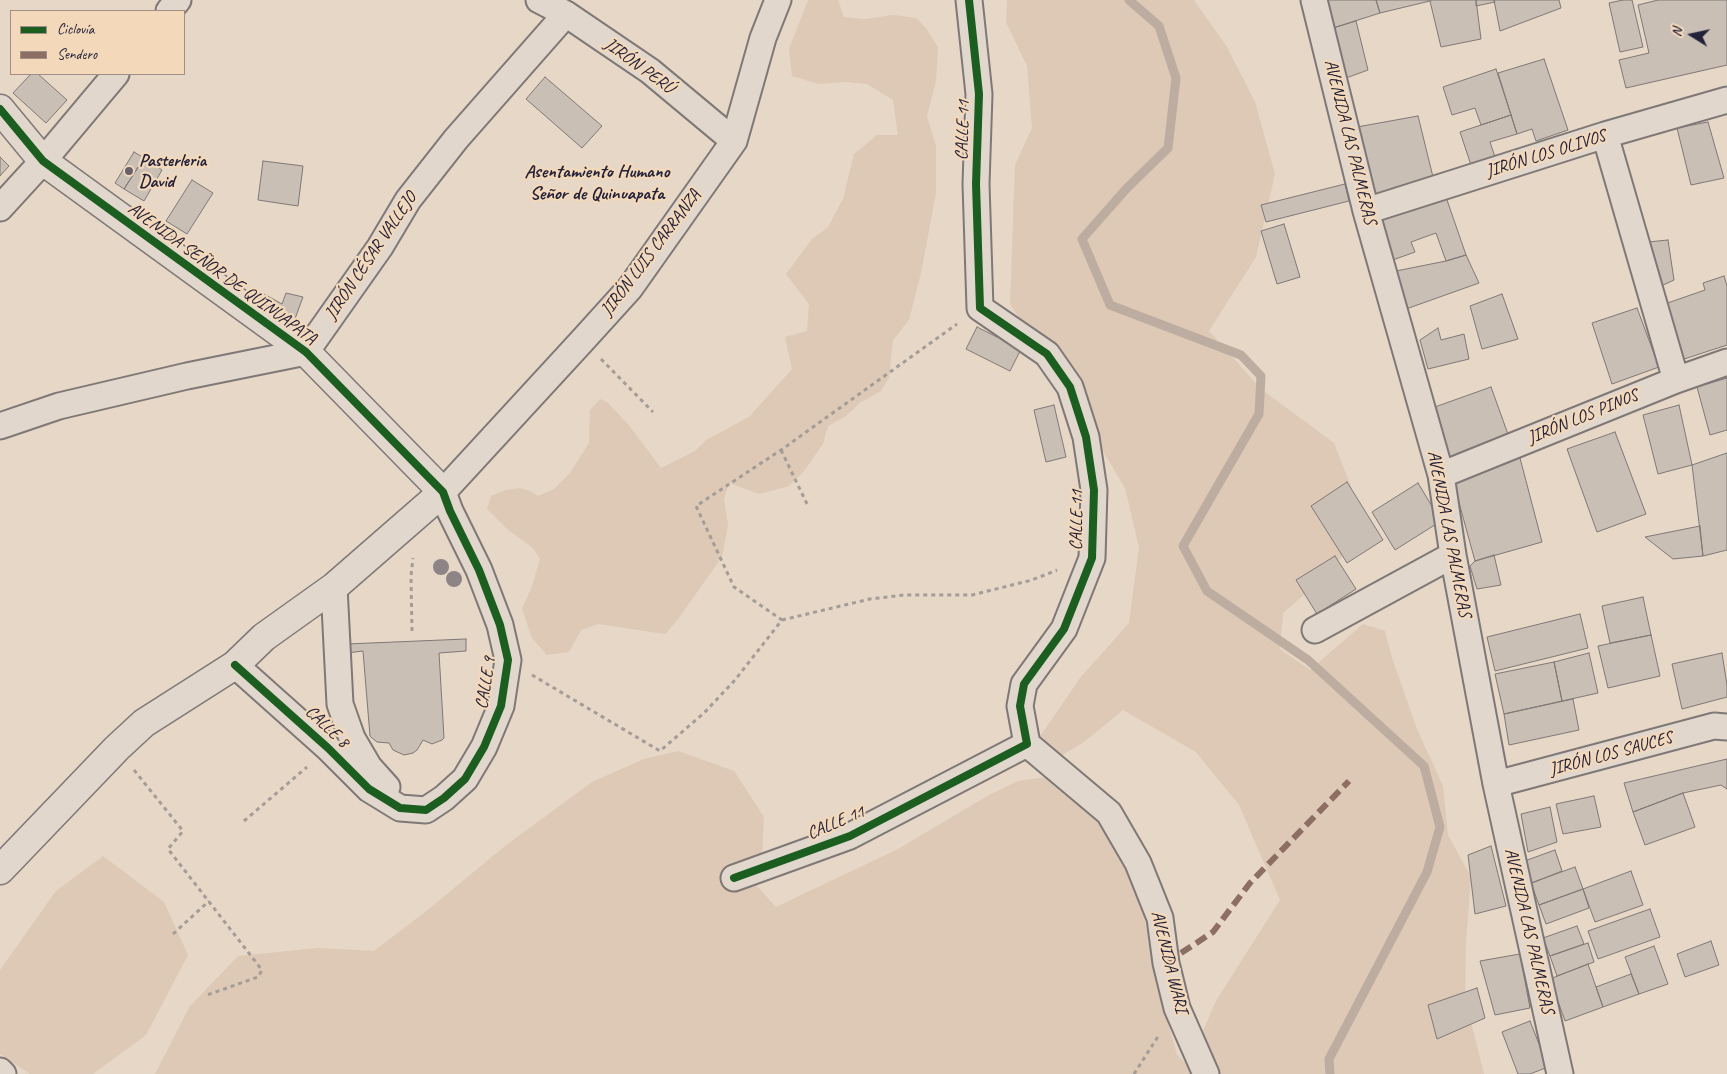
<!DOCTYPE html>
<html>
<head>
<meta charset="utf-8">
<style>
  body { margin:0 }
  #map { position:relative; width:1727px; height:1074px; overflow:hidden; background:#e6d7c7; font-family:Caveat,sans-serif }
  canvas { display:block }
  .legend { position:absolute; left:10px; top:10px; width:175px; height:65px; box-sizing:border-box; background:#f3d8ba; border:1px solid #9f8f87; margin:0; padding:6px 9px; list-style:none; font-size:15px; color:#22223b }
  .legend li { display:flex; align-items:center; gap:10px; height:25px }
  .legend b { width:25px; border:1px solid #9f8f87 }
  .north { position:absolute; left:1667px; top:10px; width:50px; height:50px; -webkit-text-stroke:4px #f3d8ba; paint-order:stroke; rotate:280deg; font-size:14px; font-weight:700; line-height:20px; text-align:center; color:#22223b }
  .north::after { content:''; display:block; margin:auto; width:18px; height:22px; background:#22223b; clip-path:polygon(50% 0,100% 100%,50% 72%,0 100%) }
</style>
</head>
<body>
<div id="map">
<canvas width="1727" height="1074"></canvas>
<ul class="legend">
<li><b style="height:6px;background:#1b5e20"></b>Ciclovía</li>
<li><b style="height:6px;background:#8d6e63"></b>Sendero</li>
</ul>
<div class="north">N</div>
</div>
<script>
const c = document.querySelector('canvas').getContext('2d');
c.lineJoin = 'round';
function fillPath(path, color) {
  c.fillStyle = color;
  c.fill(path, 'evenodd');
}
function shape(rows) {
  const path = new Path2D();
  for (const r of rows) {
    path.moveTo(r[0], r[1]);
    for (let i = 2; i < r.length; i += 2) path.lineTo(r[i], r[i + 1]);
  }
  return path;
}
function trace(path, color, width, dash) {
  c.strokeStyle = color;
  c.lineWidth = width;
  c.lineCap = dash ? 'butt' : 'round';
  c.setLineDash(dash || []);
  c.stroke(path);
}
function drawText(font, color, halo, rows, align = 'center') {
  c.font = font + ' Caveat,sans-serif';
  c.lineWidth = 4.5;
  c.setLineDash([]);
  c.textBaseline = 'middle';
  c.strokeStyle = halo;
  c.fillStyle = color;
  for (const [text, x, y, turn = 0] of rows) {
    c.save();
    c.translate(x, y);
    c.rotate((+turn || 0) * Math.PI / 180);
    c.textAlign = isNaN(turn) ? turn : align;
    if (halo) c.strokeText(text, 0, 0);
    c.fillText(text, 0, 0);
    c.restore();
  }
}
fillPath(shape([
  [808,0,838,0,844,17,865,19,893,15,916,18,926,28,938,47,936,81,927,116,936,146,936,193,921,273,909,320,893,340,889,378,881,391,861,402,846,416,828,426,823,444,804,471,789,486,759,494,729,483,724,499,728,525,722,557,678,619,665,634,598,624,581,630,569,652,547,655,532,638,522,609,532,586,540,559,533,548,507,529,487,509,491,496,506,490,520,488,530,491,538,496,554,489,570,473,589,443,590,410,600,399,607,402,628,424,661,468,695,451,706,440,749,417,792,369,785,337,807,331,809,304,786,274,812,239,828,227,843,199,854,154,877,135,898,135,893,100,867,84,847,82,818,84,792,76,789,49],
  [1007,0,1194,0,1227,47,1255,102,1275,174,1256,257,1209,331,1261,389,1334,443,1352,489,1359,535,1328,574,1283,613,1280,649,1310,670,1363,624,1385,631,1392,658,1417,729,1443,786,1448,835,1471,877,1466,942,1465,998,1484,1074,1206,1074,1192,1056,1216,1001,1280,900,1239,805,1196,752,1123,710,1084,742,1046,765,1039,738,1080,678,1129,623,1139,547,1125,488,1063,385,1010,304,1015,165,1032,128,1027,66,1006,22],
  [678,751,734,771,764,817,762,857,757,886,776,907,898,849,989,795,1018,781,1054,776,1099,815,1132,874,1143,911,1158,987,1177,1055,1192,1069,1194,1074,155,1074,190,1006,238,956,318,948,374,951,429,909,505,846,592,782,644,759],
  [103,856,164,902,188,955,146,1035,93,1074,30,1074,0,1054,0,970,56,891]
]), '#ddc9b5');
trace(shape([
  [1129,0,1159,26,1176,78,1168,148,1127,188,1082,239,1110,305,1241,355,1261,376,1259,414,1183,546,1207,591,1308,660,1424,766,1440,827,1427,872,1329,1059,1330,1074]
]), '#bdaca0', 9);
const building = shape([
  [1325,0,1376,0,1380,13,1333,28,1325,0],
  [1376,0,1429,0,1430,1,1380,13,1376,0],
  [1432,0,1476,0,1481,39,1441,47,1430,1,1432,0],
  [1476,0,1494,0,1495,2,1476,6,1476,0],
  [1494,0,1559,0,1561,8,1500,31,1494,0],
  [1623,0,1632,0,1643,47,1620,52,1609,3,1623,0],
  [1658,0,1727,0,1727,65,1626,88,1619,60,1649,53,1638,5,1658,0],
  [1356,21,1368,70,1346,78,1333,28,1356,21],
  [1544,59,1568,130,1536,141,1532,129,1517,134,1498,73,1544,59],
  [1496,69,1511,115,1481,125,1475,108,1452,115,1443,87,1496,69],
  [31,74,38,74,67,100,46,123,13,93,31,74],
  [545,77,602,126,582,148,526,99,545,77],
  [1511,115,1517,134,1490,142,1496,160,1472,168,1460,132,1511,115],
  [1418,116,1433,177,1375,195,1357,127,1418,116],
  [1708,122,1724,178,1691,185,1677,128,1708,122],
  [134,152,144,158,124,189,115,183,134,152],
  [0,157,9,166,0,176,0,157],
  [144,158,162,170,144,201,124,189,144,158],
  [263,161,303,166,298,206,258,200,263,161],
  [192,180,213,193,187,234,166,221,192,180],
  [1345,184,1349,201,1266,222,1261,205,1345,184],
  [1446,197,1466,255,1446,261,1436,233,1411,242,1415,252,1390,261,1376,222,1446,197],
  [1284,224,1300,277,1277,284,1261,231,1284,224],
  [1668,240,1674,280,1661,286,1648,242,1668,240],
  [1466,255,1479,283,1406,309,1396,271,1446,261,1466,255],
  [1724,276,1727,286,1727,345,1678,361,1659,306,1705,290,1703,283,1724,276],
  [262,293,282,304,286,293,303,297,292,327,257,305,262,293],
  [1502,294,1518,339,1482,349,1470,306,1502,294],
  [1637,308,1659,367,1612,384,1592,323,1637,308],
  [977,327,1021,349,1010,371,966,349,977,327],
  [1438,328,1441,340,1464,334,1469,359,1428,369,1420,340,1438,328],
  [1727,378,1727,430,1710,435,1697,387,1727,378],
  [1491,387,1509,437,1451,459,1432,408,1491,387],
  [1054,405,1066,457,1046,462,1034,410,1054,405],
  [1679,405,1692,465,1658,474,1643,415,1679,405],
  [1615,432,1646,514,1597,532,1567,449,1615,432],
  [1727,453,1727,550,1703,556,1692,465,1727,453],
  [1520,458,1542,542,1475,561,1452,477,1520,458],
  [1347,482,1383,540,1347,563,1311,506,1347,482],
  [1418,483,1441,521,1395,550,1372,512,1418,483],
  [1700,526,1703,556,1673,559,1645,537,1700,526],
  [1494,555,1501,585,1477,589,1470,566,1475,561,1494,555],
  [1335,556,1356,589,1317,614,1296,580,1335,556],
  [1643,597,1651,635,1610,643,1602,606,1643,597],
  [1580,614,1588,648,1495,671,1487,637,1580,614],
  [1651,635,1660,676,1608,688,1598,646,1651,635],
  [466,639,466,651,439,653,444,738,442,740,432,744,423,740,417,750,413,753,404,755,393,750,389,743,377,742,372,738,370,736,363,651,347,653,347,644,466,639],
  [1589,653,1598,693,1562,701,1554,662,1589,653],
  [1722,653,1727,685,1727,697,1682,709,1672,664,1722,653],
  [1554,662,1562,701,1504,714,1495,674,1554,662],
  [1573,699,1579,730,1509,745,1504,714,1573,699],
  [1727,759,1727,789,1721,785,1683,793,1633,812,1624,783,1727,759],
  [1683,793,1695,827,1645,845,1633,812,1683,793],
  [1594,796,1601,827,1563,834,1556,804,1594,796],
  [1550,807,1557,842,1528,852,1521,814,1550,807],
  [1491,846,1506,906,1475,914,1468,855,1491,846],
  [1555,850,1562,871,1527,885,1519,863,1555,850],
  [1575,867,1583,889,1539,905,1531,883,1575,867],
  [1631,871,1643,905,1595,922,1583,889,1631,871],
  [1583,889,1589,908,1546,924,1539,905,1583,889],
  [1650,909,1660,937,1598,959,1588,931,1650,909],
  [1577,926,1584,944,1550,956,1543,938,1577,926],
  [1711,941,1719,965,1685,977,1677,954,1711,941],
  [1588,943,1594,962,1557,976,1550,956,1588,943],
  [1654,946,1668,984,1639,994,1625,957,1654,946],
  [1520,954,1530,1008,1495,1015,1480,961,1520,954],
  [1588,964,1603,1007,1565,1021,1550,979,1588,964],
  [1631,974,1639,994,1603,1007,1596,987,1631,974],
  [1477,988,1485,1018,1437,1039,1428,1005,1477,988],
  [1530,1021,1548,1067,1530,1074,1518,1074,1502,1032,1530,1021]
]);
fillPath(building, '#cabfb5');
trace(building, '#7f7876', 1);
const minor = shape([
  [539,0,566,14,650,71,734,141],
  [1314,0,1366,211,1441,475,1453,555,1496,784,1560,1074],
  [169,11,178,0],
  [1605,135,1676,380],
  [0,208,43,161,116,74],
  [1366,211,1605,135,1727,100],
  [0,426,59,406,187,376,306,352,380,247,408,200,456,139,566,14],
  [1441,475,1676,380,1727,362],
  [334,587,340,704,352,738,369,767,387,787],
  [1315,630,1453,555],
  [235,665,328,748,369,789,400,808,426,810,444,798,465,779,484,747,501,706,508,660,500,625,479,570,450,511,443,492,582,341,630,288,734,141,763,38,778,0],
  [1027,744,1109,813,1138,863,1160,918,1166,963,1177,1008,1206,1074],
  [1496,784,1714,726,1727,727],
  [734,878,850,836,1027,744,1020,706,1024,684,1064,629,1092,558,1094,490,1086,437,1070,387,1047,354,980,308,976,184,979,94,969,0],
  [0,1071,3,1074]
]);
const tertiary = shape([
  [0,109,43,161,306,352,443,492,334,587,264,637,235,665,144,723,117,748,0,870]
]);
trace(minor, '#7f7876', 29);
trace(tertiary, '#7f7876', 31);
trace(shape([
  [601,359,653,412],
  [781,450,807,504],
  [782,620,870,599,904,595,972,595,1032,580,1057,570],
  [412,631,411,576,413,558],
  [532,675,660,751,704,713,735,680,782,620,734,587,696,506,781,450,957,324],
  [134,770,183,831,168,849,262,970,258,977,207,995],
  [244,821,307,767],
  [173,934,209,901],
  [1134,1074,1159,1035]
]), '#a39c97', 3, [4, 4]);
trace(minor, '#e1d7cc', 25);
trace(tertiary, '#e1d7cc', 28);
trace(shape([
  [1166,963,1213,932,1250,883,1349,781]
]), '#8d6e63', 6, [12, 6]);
trace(shape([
  [0,109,43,161,306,352,443,492,450,511,479,570,500,625,508,660,501,706,484,747,465,779,444,798,426,810,400,808,369,789,328,748,235,665],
  [734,878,850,836,1027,744,1020,706,1024,684,1064,629,1092,558,1094,490,1086,437,1070,387,1047,354,980,308,976,184,979,94,969,0]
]), '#1b5e20', 8);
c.fillStyle = '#8e8486';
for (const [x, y] of [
  [441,567],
  [454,579]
]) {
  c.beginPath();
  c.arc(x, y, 8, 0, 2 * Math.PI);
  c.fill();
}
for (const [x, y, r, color] of [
  [129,171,5,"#67616c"]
]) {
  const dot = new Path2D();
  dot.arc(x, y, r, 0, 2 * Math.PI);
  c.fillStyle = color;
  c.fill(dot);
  trace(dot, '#f3d8ba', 2);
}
drawText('18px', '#22223b', '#f3d8ba', [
  ["JIRÓN PERÚ",639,66,36],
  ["CALLE 11",963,130,-88],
  ["AVENIDA LAS PALMERAS",1350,142,76],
  ["JIRÓN LOS OLIVOS",1546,154,-17],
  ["JIRÓN LUIS CARRANZA",651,253,-53],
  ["JIRÓN CÉSAR VALLEJO",371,256,-56],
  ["AVENIDA SEÑOR DE QUINUAPATA",222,274,36],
  ["JIRÓN LOS PINOS",1583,417,-22],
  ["CALLE 11",1077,520,-89],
  ["AVENIDA LAS PALMERAS",1449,534,79],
  ["CALLE 9",486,683,-81],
  ["CALLE 8",327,727,43],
  ["JIRÓN LOS SAUCES",1611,754,-15],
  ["CALLE 11",836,823,-23],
  ["AVENIDA LAS PALMERAS",1529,931,77],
  ["AVENIDA WARI",1169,962,76]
]);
drawText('bold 18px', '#22223b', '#f3d8ba', [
  ["Pasterleria",139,161],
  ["David",139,182]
], 'left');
drawText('bold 19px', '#22223b', '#f3d8ba', [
  ["Asentamiento Humano",597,172],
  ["Señor de Quinuapata",597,194]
]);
</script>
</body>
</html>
